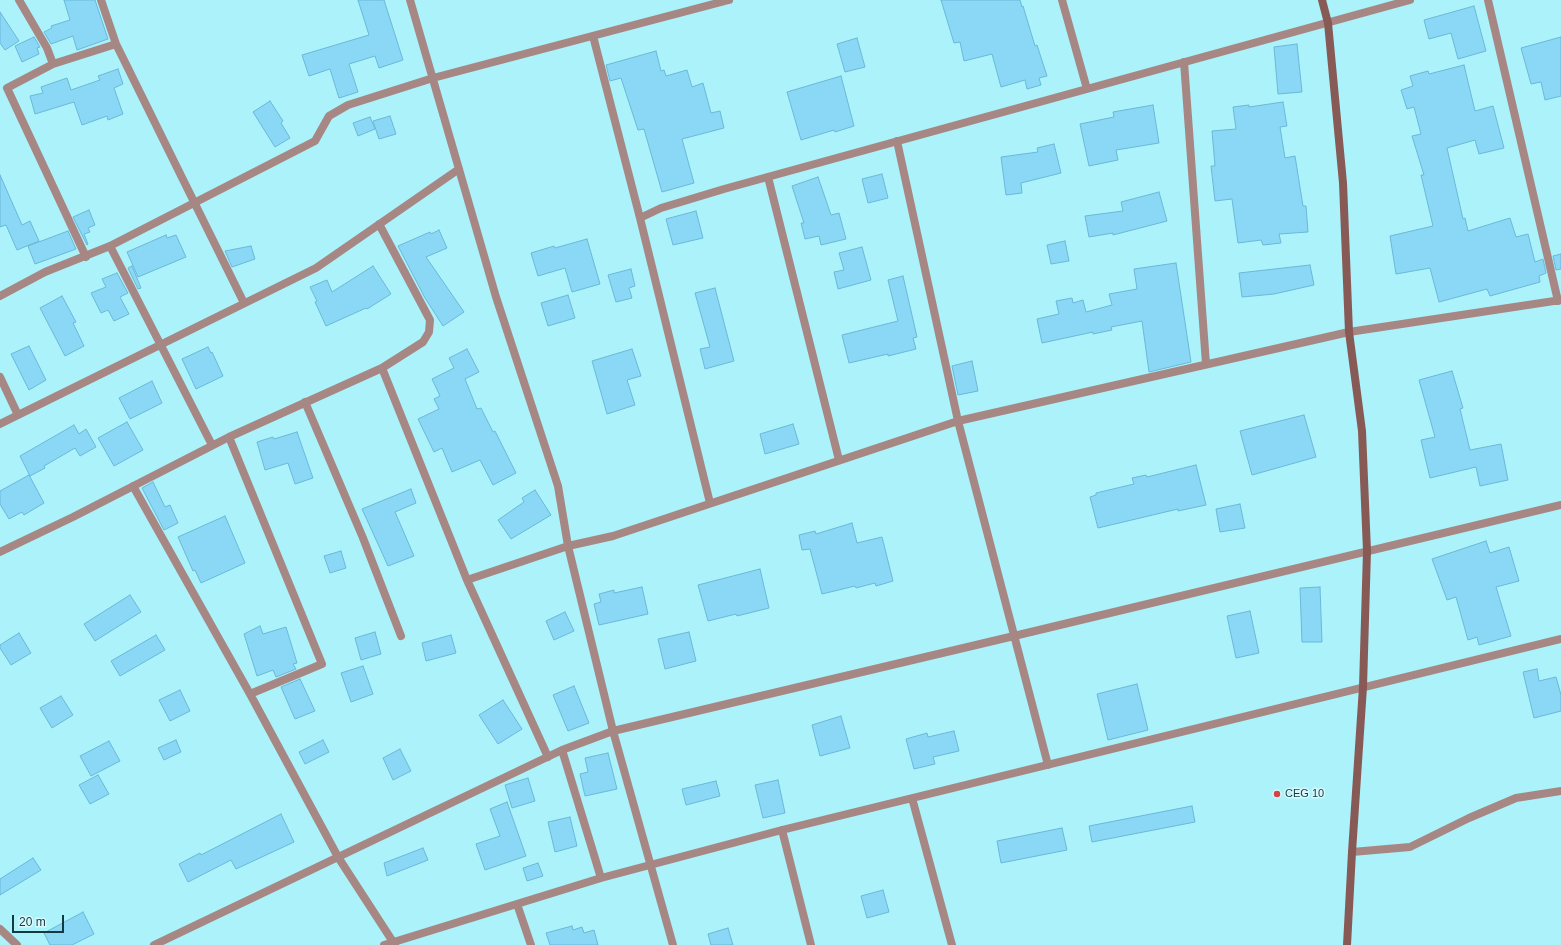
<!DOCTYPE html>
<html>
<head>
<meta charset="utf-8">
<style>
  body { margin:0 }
  #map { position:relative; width:1561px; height:945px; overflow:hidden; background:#abf2fb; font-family:Helvetica,sans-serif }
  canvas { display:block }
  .scale { position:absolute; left:12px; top:915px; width:52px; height:18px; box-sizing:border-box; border:2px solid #133a3f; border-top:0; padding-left:5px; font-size:12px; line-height:14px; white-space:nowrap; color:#133a3f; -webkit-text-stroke:3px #d7f9fd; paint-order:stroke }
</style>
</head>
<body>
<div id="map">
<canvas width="1561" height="945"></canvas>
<div class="scale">20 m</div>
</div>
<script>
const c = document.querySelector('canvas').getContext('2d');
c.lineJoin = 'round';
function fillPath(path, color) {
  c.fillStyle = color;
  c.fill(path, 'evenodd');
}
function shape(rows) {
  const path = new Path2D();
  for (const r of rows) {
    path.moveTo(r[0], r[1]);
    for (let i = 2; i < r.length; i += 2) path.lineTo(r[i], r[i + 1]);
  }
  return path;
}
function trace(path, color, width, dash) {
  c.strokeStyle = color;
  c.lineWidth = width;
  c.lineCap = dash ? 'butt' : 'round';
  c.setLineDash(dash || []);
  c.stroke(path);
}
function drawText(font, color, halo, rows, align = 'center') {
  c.font = font + ' Helvetica,sans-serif';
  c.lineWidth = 3;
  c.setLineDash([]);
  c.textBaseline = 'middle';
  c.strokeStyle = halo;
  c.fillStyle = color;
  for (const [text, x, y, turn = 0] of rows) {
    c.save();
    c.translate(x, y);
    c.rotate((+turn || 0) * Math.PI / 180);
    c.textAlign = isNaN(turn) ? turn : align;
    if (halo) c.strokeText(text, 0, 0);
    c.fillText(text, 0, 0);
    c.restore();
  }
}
const building = shape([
  [64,0,95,0,108,39,77,50,73,36,51,44,44,32,52,28,51,26,70,20,64,0],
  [358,0,384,0,403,60,379,68,375,56,349,64,358,92,339,98,330,69,309,76,302,55,369,35,358,0],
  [941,0,1020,0,1022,7,1023,6,1035,46,1037,45,1047,76,1039,78,1041,85,1027,89,1025,80,1001,87,992,54,964,61,960,42,954,43,941,0],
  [1474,6,1486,51,1458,59,1451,33,1429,39,1424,20,1474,6],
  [0,12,19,41,5,50,0,43,0,12],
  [34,37,40,47,37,48,39,54,22,62,15,46,34,37],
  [1561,37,1561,96,1545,100,1541,82,1531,84,1521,48,1561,37],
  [857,38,865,67,845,72,837,44,857,38],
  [1297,44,1302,92,1278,94,1274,47,1297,44],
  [656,51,661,71,664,70,666,76,687,70,692,87,703,83,711,113,720,111,724,128,682,139,694,183,662,192,644,129,638,130,621,78,610,81,606,65,656,51],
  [1464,65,1475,111,1493,106,1504,148,1479,154,1475,140,1447,148,1463,219,1465,218,1468,231,1510,218,1516,237,1528,234,1535,262,1543,259,1546,273,1539,276,1540,282,1490,296,1487,289,1439,302,1430,268,1396,274,1390,236,1433,226,1421,175,1424,175,1412,136,1421,134,1414,107,1407,109,1401,90,1413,86,1410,76,1428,71,1429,74,1464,65],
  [118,69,123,84,114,88,123,114,108,120,107,116,82,125,74,102,35,114,30,96,43,93,41,87,67,78,71,90,100,80,98,76,118,69],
  [841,76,854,126,835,132,834,130,801,140,787,92,841,76],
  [270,101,283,121,281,123,290,138,275,147,253,112,270,101],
  [1283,102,1287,126,1280,127,1285,158,1295,156,1303,206,1306,206,1308,232,1279,234,1281,243,1263,245,1261,240,1238,243,1232,199,1215,201,1211,166,1215,166,1212,131,1236,129,1233,107,1249,105,1249,107,1283,102],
  [1153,105,1159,143,1116,150,1118,160,1089,166,1080,124,1114,117,1113,112,1153,105],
  [390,116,396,134,379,139,373,121,390,116],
  [370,117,375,129,358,136,353,123,370,117],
  [1054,144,1061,173,1021,183,1022,193,1006,195,1001,157,1038,152,1037,148,1054,144],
  [882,174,888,198,868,203,862,179,882,174],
  [0,175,22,225,30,221,39,241,17,250,6,225,0,227,0,175],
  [818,177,831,215,839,213,846,239,821,245,819,236,805,239,801,223,804,223,792,186,818,177],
  [1159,192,1167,221,1113,235,1113,233,1089,237,1085,216,1123,211,1121,202,1159,192],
  [89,210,95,225,88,228,90,232,84,234,88,244,87,245,73,217,89,210],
  [696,211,703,238,673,245,666,219,696,211],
  [439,230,447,248,426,257,464,312,443,326,425,298,398,246,430,232,431,234,439,230],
  [68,231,76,249,35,264,28,246,68,231],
  [166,235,167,238,176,235,186,257,138,277,127,252,166,235],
  [587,239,600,284,572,292,565,268,538,276,531,253,554,246,555,248,587,239],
  [1065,241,1069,261,1051,264,1047,245,1065,241],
  [251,246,255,259,232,267,225,251,251,246],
  [862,247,871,280,838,289,834,272,844,270,839,253,862,247],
  [1561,254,1561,269,1556,270,1553,256,1561,254],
  [1176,263,1191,362,1149,372,1142,321,1111,327,1112,330,1093,334,1093,332,1042,343,1037,319,1059,314,1056,301,1072,298,1073,303,1083,300,1086,312,1112,305,1109,294,1137,289,1134,269,1176,263],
  [1310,265,1314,285,1274,294,1242,297,1239,273,1310,265],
  [132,266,141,288,138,289,128,268,132,266],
  [373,266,391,294,367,309,366,308,326,326,315,302,317,301,310,287,327,280,332,292,373,266],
  [631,269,635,286,629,288,632,298,616,302,608,275,631,269],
  [117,273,128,293,120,297,129,314,114,321,108,310,101,313,91,293,106,287,102,279,117,273],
  [903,276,917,337,913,338,916,349,888,356,888,354,849,363,842,335,898,321,888,280,903,276],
  [715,288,734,361,705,369,700,349,710,347,695,293,715,288],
  [568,295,575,318,548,326,541,303,568,295],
  [62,296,76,322,73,323,84,346,65,356,40,308,62,296],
  [29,346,46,380,29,390,11,354,29,346],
  [208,347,211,353,212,352,223,376,196,389,182,359,208,347],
  [467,349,479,372,465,379,477,409,481,408,493,432,495,431,516,473,493,485,480,460,452,472,442,448,434,452,418,419,439,409,434,399,440,396,432,379,454,368,449,358,467,349],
  [632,349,641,376,627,380,635,405,607,414,592,361,632,349],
  [972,361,978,391,958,395,952,366,972,361],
  [1452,371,1463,408,1460,409,1470,450,1501,444,1508,480,1480,486,1476,467,1430,478,1421,440,1435,437,1419,380,1452,371],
  [152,381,162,403,130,419,119,398,152,381],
  [1304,415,1316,457,1252,475,1240,431,1304,415],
  [127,422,143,450,114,466,98,438,127,422],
  [793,424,799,444,765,454,760,434,793,424],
  [74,425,79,434,86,429,96,447,80,456,75,448,44,466,45,468,30,476,20,456,74,425],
  [297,432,313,478,295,484,288,463,265,470,257,442,273,437,274,439,297,432],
  [1196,465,1206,505,1178,511,1178,509,1098,528,1090,497,1096,495,1096,493,1134,484,1132,478,1146,475,1147,477,1196,465],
  [29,475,44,503,24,515,22,512,9,519,0,504,0,491,29,475],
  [153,482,165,507,170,505,178,523,164,530,142,488,153,482],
  [411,489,416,503,395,512,414,556,388,566,362,509,411,489],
  [535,490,551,515,511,539,498,520,524,502,522,498,535,490],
  [1240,504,1245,528,1220,532,1216,509,1240,504],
  [225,516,245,563,201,583,195,570,193,571,178,537,225,516],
  [852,523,857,543,882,537,893,581,876,586,875,583,856,588,855,586,822,594,810,549,802,550,799,535,815,531,816,534,852,523],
  [1486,541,1490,553,1509,547,1519,581,1496,587,1511,636,1479,645,1477,637,1468,640,1456,597,1447,600,1432,559,1486,541],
  [341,551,346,568,330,573,324,556,341,551],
  [760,569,769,608,737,616,736,614,708,621,698,585,760,569],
  [642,587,648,614,599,625,594,604,601,602,599,594,614,590,614,593,642,587],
  [1320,587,1322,642,1302,642,1300,588,1320,587],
  [130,595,141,612,95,641,84,624,130,595],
  [1250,611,1259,653,1236,658,1227,616,1250,611],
  [565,612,574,631,554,640,546,621,565,612],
  [260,626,263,634,286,627,297,663,293,664,296,669,276,677,273,670,257,676,244,634,260,626],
  [375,632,381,654,361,660,355,638,375,632],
  [689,632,696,661,665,669,658,639,689,632],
  [19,633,31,653,11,665,0,648,0,645,19,633],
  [156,635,165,650,120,676,111,661,156,635],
  [451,635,456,653,426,661,422,643,451,635],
  [363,666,373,694,351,702,341,673,363,666],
  [1537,669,1539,681,1556,677,1561,695,1561,711,1534,718,1523,672,1537,669],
  [300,679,315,711,295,719,281,687,300,679],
  [1137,684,1148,730,1108,740,1097,694,1137,684],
  [574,686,589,723,568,731,553,695,574,686],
  [180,690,190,711,170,721,159,700,180,690],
  [61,696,73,715,52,728,40,708,61,696],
  [503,700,522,729,498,744,479,715,503,700],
  [841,716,850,748,820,756,812,725,841,716],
  [954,731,959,751,933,757,935,764,914,769,906,739,927,733,928,737,954,731],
  [176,740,181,752,164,760,158,748,176,740],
  [323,740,329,752,305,764,299,752,323,740],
  [109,741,120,761,91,776,80,756,109,741],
  [400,749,411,771,393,780,383,758,400,749],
  [608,753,617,789,585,796,580,774,588,772,585,758,608,753],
  [98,775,109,794,90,804,79,785,98,775],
  [528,778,535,801,512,808,505,785,528,778],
  [778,780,785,813,763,818,755,785,778,780],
  [716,781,720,796,686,805,682,789,716,781],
  [507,802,526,856,485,870,476,844,500,836,490,809,507,802],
  [1192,806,1195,822,1092,842,1089,826,1192,806],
  [281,814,294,842,236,869,231,860,188,882,179,864,200,853,201,855,281,814],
  [570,817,577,846,555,852,548,822,570,817],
  [1062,828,1067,850,1001,863,997,841,1062,828],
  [423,848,428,860,387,876,384,863,423,848],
  [33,858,41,870,0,895,0,879,33,858],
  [538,863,543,876,527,881,523,868,538,863],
  [883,890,889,912,867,918,861,896,883,890],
  [83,912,94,934,72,945,50,945,44,933,83,912],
  [572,926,573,930,582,927,584,933,594,930,598,945,550,945,546,933,572,926],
  [728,928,733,945,711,945,708,934,728,928]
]);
fillPath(building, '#8ad7f6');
trace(building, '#6ab8d7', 1);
trace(shape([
  [19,0,47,48,53,64],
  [101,0,116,44,244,303],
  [410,0,496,297,558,486,568,546,613,731,673,945],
  [1062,0,1087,89],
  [1488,0,1558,301],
  [593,36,640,218,710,503],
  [1184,62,1206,364],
  [897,141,958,421,1048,765],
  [768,177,839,460],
  [640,218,661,208,724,189,1410,0],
  [110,246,212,445],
  [86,257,7,88,53,64,116,44],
  [0,296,45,272,110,246,315,141,329,116,348,105,433,78,729,0],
  [382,368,467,580,548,757],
  [0,377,18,415],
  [305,402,363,538,401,636],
  [0,424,316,268,459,169],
  [229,437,322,664,250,694],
  [133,486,250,694,338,857,395,945],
  [0,552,73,517,229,437,382,368,423,342,429,332,430,320,379,224],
  [467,580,568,546,613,536,958,421,1349,332,1561,300],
  [562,750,601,878],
  [912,798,952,945],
  [782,830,811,945],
  [1352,852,1410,847,1469,818,1516,798,1561,791],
  [517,904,531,945],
  [0,929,17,945],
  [154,945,562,750,613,731,1014,636,1561,505],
  [384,945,601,878,782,830,1561,639]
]), '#a78783', 8);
trace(shape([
  [1322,0,1328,23,1343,183,1349,332,1362,431,1367,551,1363,687,1352,852,1347,945]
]), '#885a56', 8);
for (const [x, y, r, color] of [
  [1277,794,4,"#d44541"]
]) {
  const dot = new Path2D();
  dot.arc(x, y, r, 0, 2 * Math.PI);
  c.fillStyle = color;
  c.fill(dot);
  trace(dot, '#d7f9fd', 1.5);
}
drawText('11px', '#133a3f', '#d7f9fd', [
  ["CEG 10",1285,794]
], 'left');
</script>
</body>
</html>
